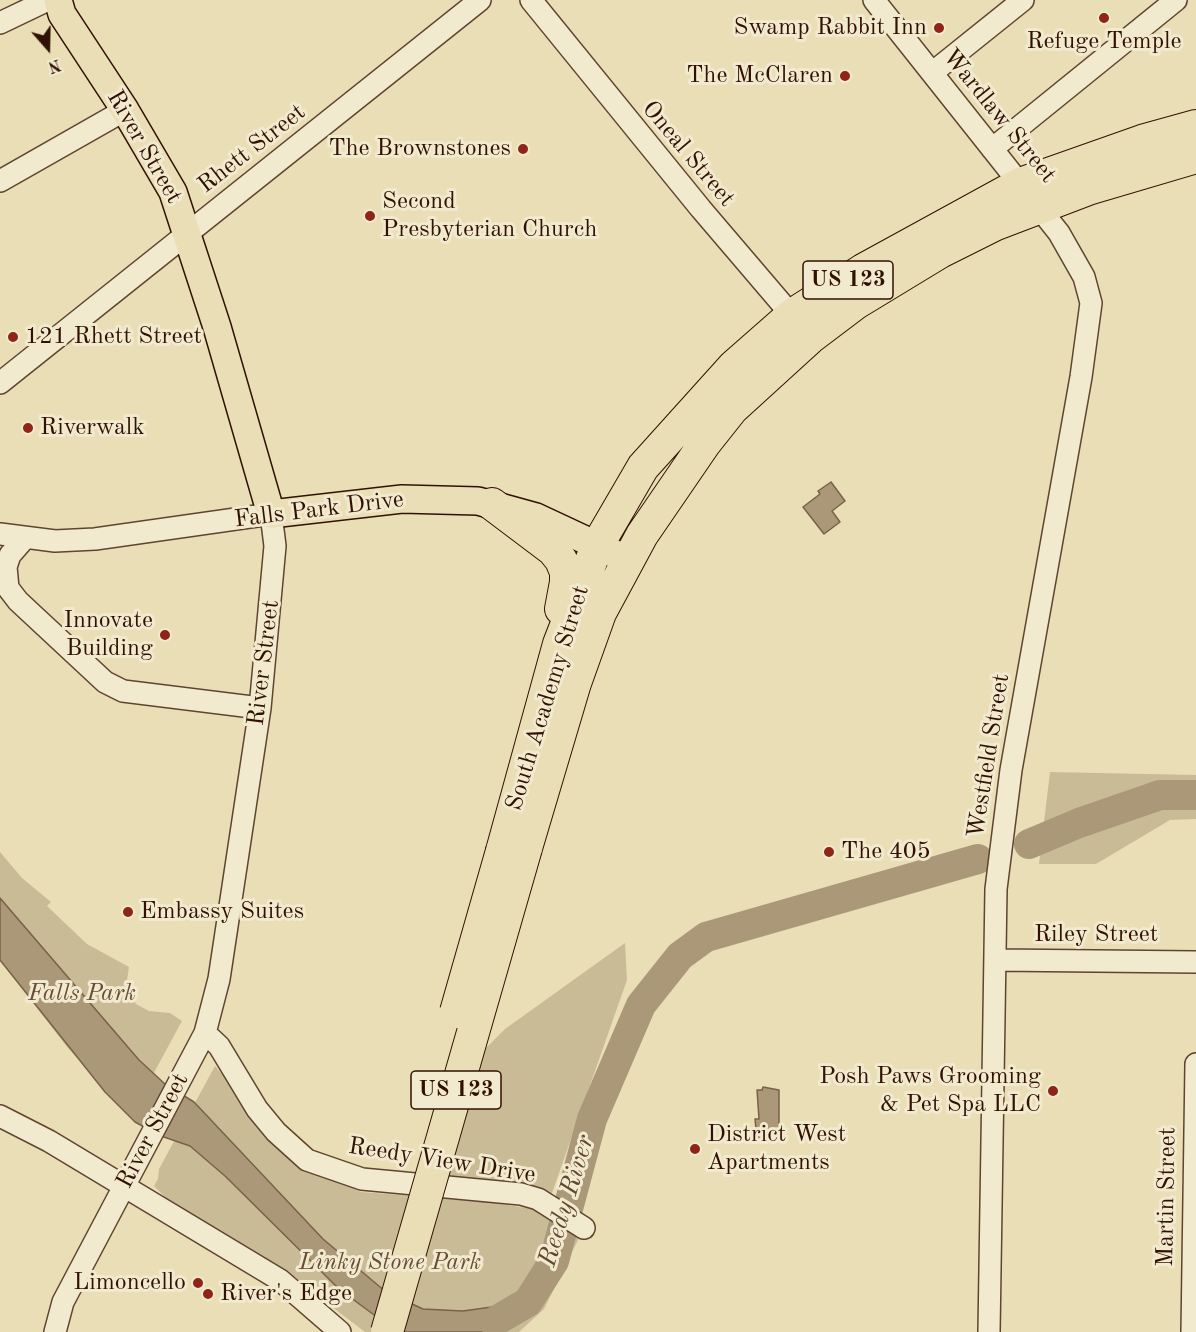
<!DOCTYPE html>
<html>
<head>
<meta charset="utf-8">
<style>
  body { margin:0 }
  #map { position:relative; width:1196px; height:1332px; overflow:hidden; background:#e9deb5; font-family:"Old Standard TT",serif }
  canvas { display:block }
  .north { position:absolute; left:18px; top:18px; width:60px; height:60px; -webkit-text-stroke:4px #f1eacf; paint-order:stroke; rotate:160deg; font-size:16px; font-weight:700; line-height:24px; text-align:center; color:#311102 }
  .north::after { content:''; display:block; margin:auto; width:21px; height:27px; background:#311102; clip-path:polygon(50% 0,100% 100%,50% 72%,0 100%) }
</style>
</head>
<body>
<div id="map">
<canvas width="1196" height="1332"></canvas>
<div class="north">N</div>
</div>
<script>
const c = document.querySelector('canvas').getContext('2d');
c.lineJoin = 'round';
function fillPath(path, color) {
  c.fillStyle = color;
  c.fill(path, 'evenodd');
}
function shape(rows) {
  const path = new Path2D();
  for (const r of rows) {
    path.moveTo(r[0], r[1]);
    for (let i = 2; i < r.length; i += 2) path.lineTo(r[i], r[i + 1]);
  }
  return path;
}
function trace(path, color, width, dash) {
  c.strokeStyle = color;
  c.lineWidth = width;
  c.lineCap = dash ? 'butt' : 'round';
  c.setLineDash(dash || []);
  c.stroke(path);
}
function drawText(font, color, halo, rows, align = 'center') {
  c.font = font + ' "Old Standard TT",serif';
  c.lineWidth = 6;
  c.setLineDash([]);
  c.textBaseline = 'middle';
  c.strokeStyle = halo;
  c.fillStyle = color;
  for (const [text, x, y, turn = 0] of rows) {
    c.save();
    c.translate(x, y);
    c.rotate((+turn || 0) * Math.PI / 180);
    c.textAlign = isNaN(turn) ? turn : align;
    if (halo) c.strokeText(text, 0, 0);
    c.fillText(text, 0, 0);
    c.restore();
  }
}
fillPath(shape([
  [1050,772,1196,775,1196,819,1170,820,1096,864,1039,864],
  [0,852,22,878,51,902,47,906,87,944,129,967,126,987,136,1004,149,1011,170,1013,182,1021,130,1117,109,1091,67,1047,23,990,19,980,0,961],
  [625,943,627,980,552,1193,446,1180,485,1049,505,1029],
  [215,1066,297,1160,361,1192,483,1201,539,1210,579,1238,544,1309,519,1332,365,1332,280,1267,169,1201,154,1186,158,1179,159,1169]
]), '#cabb97');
const water = shape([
  [831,482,845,501,832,511,840,522,824,534,803,507,820,494,818,491,831,482],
  [0,898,139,1060,165,1084,194,1102,323,1239,386,1292,423,1309,463,1311,528,1302,519,1322,501,1332,401,1332,389,1326,339,1289,225,1176,190,1146,161,1136,135,1122,105,1092,0,960,0,898],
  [763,1087,779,1090,779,1131,775,1131,775,1139,758,1139,758,1129,756,1129,755,1119,759,1119,757,1090,762,1090,763,1087]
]);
fillPath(water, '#aa9878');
trace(water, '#7a6249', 1.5);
trace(shape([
  [1029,844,1079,823,1160,795,1196,795],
  [494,1322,528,1302,554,1261,592,1119,641,1005,680,956,706,937,978,859]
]), '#aa9878', 30);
const minor = shape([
  [531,0,701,209,800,325],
  [874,0,1059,233,1084,277,1091,303,1081,377,1011,770,996,889,989,1332],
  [0,23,48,0],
  [932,73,1023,0],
  [992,149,1176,0],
  [0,181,125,110],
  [0,383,480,0],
  [0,534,55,541,95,539,271,514,275,546,260,708,219,979,205,1033,63,1302,55,1332],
  [24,539,10,555,6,567,8,588,18,601,105,682,123,691,260,708],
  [996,960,1196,962],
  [205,1033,219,1046,257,1109,276,1132,307,1160,362,1179,521,1194,538,1199,584,1228],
  [0,1116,49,1141,280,1280,340,1332],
  [1192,1332,1196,1064]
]);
const major = shape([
  [58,0,62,14,125,110,173,192,217,327,271,514,402,499,478,501,536,517,628,560]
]);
const highway = shape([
  [492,504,553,550,561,560,566,572,566,582,561,609],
  [526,848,575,683,600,613,642,535,705,443,732,409,811,337,856,303,940,252,996,224,1088,189,1196,157],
  [502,851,559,644,597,546,643,467,734,366,792,315,863,270,1020,184,1142,141,1196,126]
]);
trace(minor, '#5f442f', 24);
trace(major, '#311102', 30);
trace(highway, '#311102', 34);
trace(minor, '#f1eacf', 21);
trace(major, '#e9deb5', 27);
trace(highway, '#e9deb5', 32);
const highwayBridge = shape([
  [456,1012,502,851],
  [387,1332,526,848]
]);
trace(highwayBridge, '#311102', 34, []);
trace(highwayBridge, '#e9deb5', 32);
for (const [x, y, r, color] of [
  [1104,18,6,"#8f2418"],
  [939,28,6,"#8f2418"],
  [845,76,6,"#8f2418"],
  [523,149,6,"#8f2418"],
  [370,216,6,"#8f2418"],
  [13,337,6,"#8f2418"],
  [28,428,6,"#8f2418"],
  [165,635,6,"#8f2418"],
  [829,852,6,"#8f2418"],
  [128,912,6,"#8f2418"],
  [1053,1091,6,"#8f2418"],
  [695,1149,6,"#8f2418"],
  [198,1283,6,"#8f2418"],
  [208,1294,6,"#8f2418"]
]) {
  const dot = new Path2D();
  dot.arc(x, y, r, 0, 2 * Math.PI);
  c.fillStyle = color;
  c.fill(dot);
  trace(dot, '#f1eacf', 2);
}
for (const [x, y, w] of [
  [848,280,90],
  [456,1090,90]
]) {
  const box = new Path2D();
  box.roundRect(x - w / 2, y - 19, w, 38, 4.5);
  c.fillStyle = '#f1eacf';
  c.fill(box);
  trace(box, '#311102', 1.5);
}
drawText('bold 22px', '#311102', null, [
  ["US 123",848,280],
  ["US 123",456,1090]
]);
drawText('24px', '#311102', '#f1eacf', [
  ["Swamp Rabbit Inn",927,28,"right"],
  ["Refuge Temple",1104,42,"center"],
  ["The McClaren",833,76,"right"],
  ["The Brownstones",511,149,"right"],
  ["Second",382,202],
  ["Presbyterian Church",382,230],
  ["121 Rhett Street",25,337],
  ["Riverwalk",40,428],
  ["Innovate",153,621,"right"],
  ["Building",153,649,"right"],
  ["The 405",841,852],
  ["Embassy Suites",140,912],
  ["Posh Paws Grooming",1041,1077,"right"],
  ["& Pet Spa LLC",1041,1105,"right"],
  ["District West",707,1135],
  ["Apartments",707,1163],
  ["Limoncello",186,1283,"right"],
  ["River's Edge",220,1294]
], 'left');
drawText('24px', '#311102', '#f1eacf', [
  ["Wardlaw Street",999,116,51],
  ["River Street",144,147,60],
  ["Rhett Street",252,149,-38],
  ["Oneal Street",688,154,50],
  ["Falls Park Drive",319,510,-7],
  ["River Street",264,663,-83],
  ["South Academy Street",548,698,-73],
  ["Westfield Street",989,756,-81],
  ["Riley Street",1096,935],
  ["River Street",153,1131,-62],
  ["Reedy View Drive",442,1161,9],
  ["Martin Street",1167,1197,-89]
]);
drawText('italic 24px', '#674c36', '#f1eacf', [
  ["Falls Park",82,994],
  ["Linky Stone Park",390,1263]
]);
drawText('italic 26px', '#614731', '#f1eacf', [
  ["Reedy River",567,1201,-73]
]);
</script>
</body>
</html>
